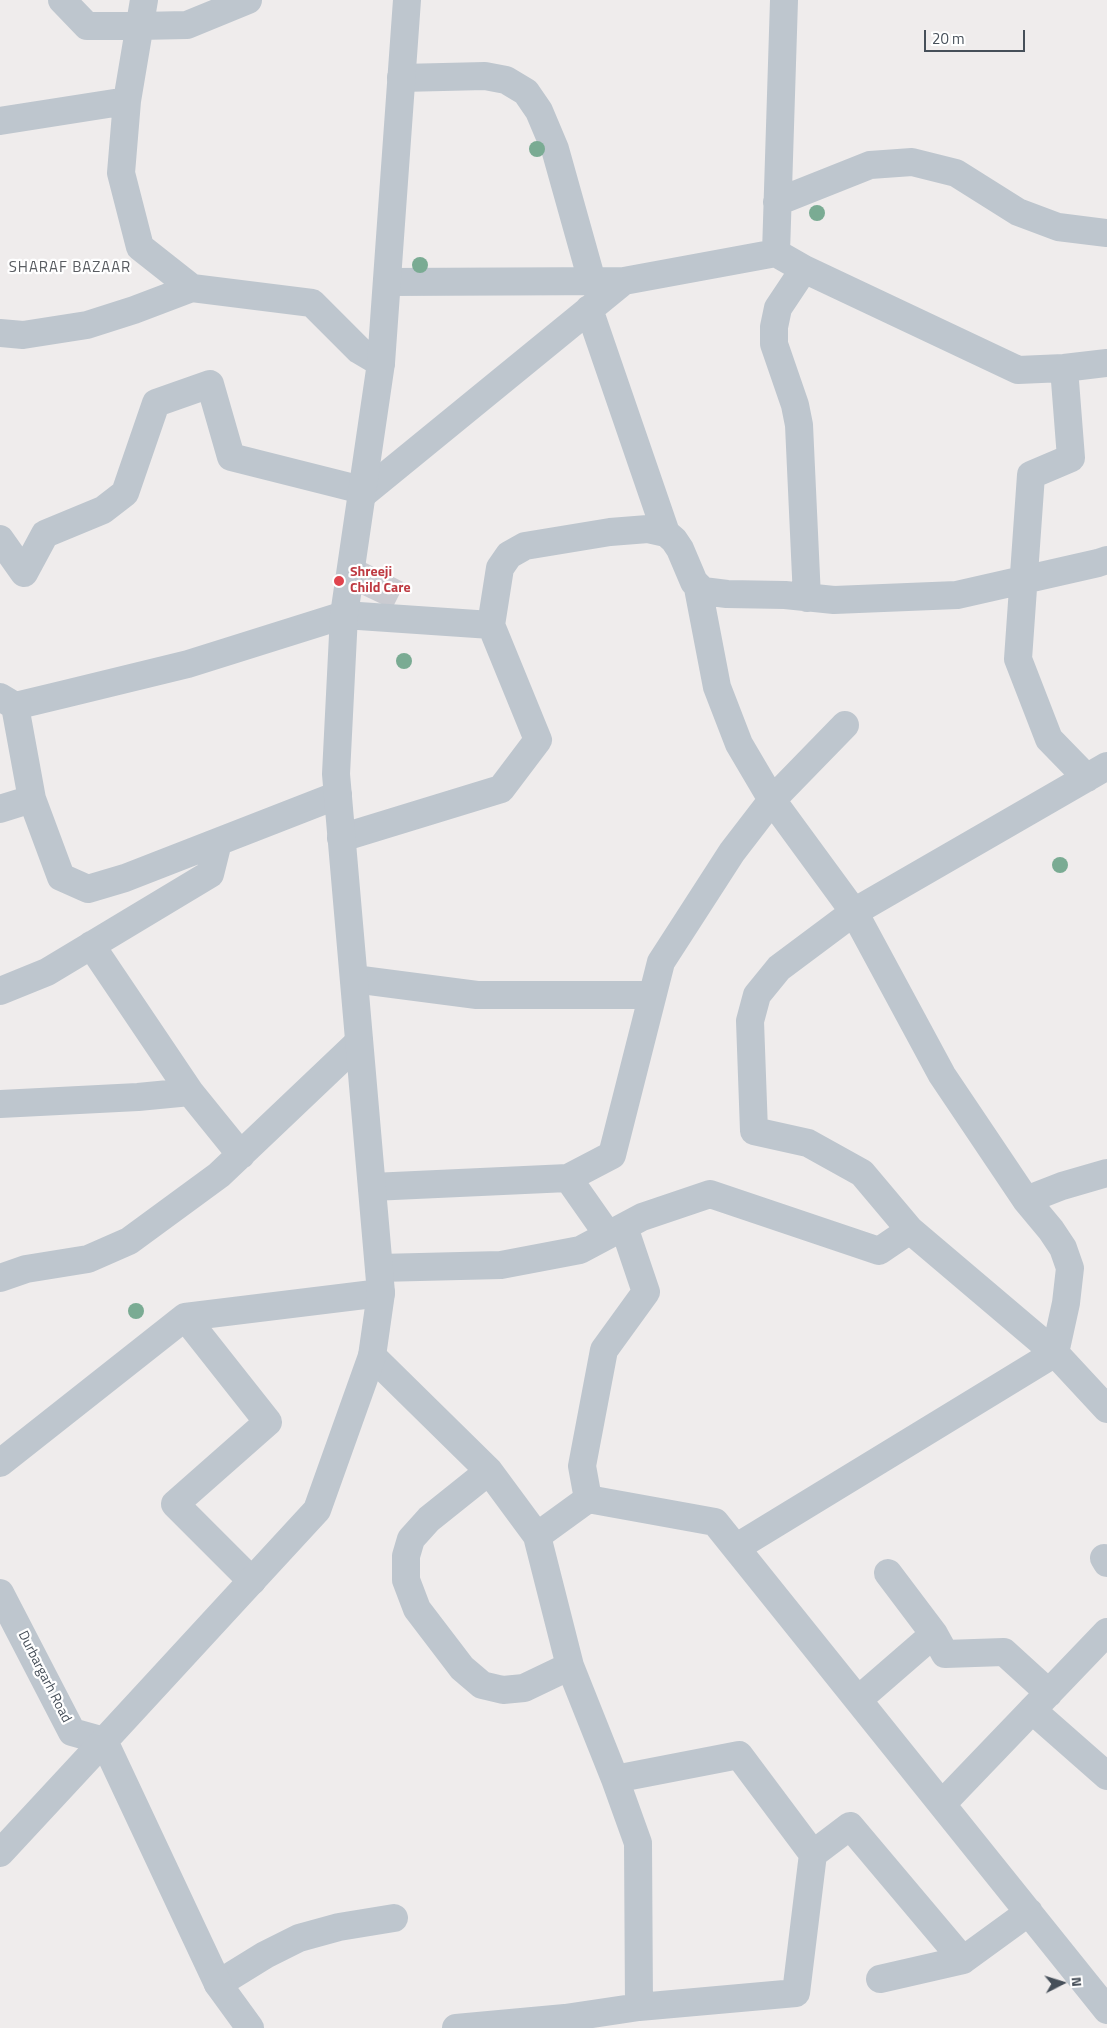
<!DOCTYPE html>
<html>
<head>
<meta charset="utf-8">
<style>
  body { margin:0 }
  #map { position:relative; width:1107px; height:2028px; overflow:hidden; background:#efecec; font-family:"Titillium Web",sans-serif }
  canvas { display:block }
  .north { position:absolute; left:1037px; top:1958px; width:50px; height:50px; -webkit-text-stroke:4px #fff; paint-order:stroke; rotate:85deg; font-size:14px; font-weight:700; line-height:20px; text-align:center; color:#464f59 }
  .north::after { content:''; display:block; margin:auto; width:18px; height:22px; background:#464f59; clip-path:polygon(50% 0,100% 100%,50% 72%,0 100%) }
  .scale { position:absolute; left:924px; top:30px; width:101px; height:22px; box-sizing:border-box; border:2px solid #464f59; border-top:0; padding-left:6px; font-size:15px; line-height:18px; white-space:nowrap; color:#464f59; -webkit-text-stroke:4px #fff; paint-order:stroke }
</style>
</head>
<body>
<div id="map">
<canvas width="1107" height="2028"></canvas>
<div class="north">N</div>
<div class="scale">20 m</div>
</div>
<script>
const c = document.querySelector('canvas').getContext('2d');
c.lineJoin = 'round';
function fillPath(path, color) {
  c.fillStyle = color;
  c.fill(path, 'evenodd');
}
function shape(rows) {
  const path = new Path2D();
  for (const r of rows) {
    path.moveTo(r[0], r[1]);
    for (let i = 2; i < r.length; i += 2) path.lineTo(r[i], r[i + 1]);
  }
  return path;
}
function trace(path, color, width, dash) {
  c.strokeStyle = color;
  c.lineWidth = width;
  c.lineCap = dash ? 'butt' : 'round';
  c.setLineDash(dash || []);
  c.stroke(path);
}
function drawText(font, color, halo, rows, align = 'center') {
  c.font = font + ' "Titillium Web",sans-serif';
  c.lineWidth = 4.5;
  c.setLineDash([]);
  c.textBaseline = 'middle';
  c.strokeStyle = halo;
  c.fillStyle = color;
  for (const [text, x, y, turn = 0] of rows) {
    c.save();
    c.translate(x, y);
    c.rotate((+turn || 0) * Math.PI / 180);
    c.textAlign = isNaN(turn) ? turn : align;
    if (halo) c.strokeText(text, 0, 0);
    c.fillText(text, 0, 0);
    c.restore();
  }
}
fillPath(shape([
  [364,562,405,583,392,609,350,589]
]), '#cacbd1');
trace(shape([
  [62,0,87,26,139,26,187,25,248,0],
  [144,0,127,101,121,173,140,247,192,288,312,303,359,350,381,363],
  [401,78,485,76,506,80,526,92,539,111,555,149,592,281],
  [0,121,127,101],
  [777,202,870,165,912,162,956,173,1018,212,1058,227,1107,233],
  [776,253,784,0],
  [804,269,778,308,774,327,774,344,795,405,799,425,807,598],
  [387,282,624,281,776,253,804,269,1018,370,1064,368,1107,363],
  [589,309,666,533],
  [0,333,23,335,87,325,134,310,192,288],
  [1064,368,1071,458,1031,475,1018,659,1049,739,1087,778],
  [362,495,624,281],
  [0,539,24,573,45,534,103,510,125,493,156,403,210,384,231,457,362,490],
  [698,588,717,687,739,744,772,800,854,912,942,1075,1026,1200,1051,1230,1063,1248,1070,1268,1066,1303,1055,1353,737,1547],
  [0,697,15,706,65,694,188,664,344,615,491,625,500,568,509,555,525,546,610,532,648,529,666,533,674,540,680,549,694,582,703,591,727,594,785,595,834,600,957,595,1098,563,1107,560],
  [15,706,32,799,61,877,88,889,125,878,338,795],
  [1107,766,854,912,779,968,757,995,750,1021,754,1131,808,1143,862,1173,910,1230,1055,1353,1107,1409],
  [0,809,32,799],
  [341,838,501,789,538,740,491,625],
  [91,945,190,1092,241,1155],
  [354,979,477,995,652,995],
  [0,991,47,972,210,874,218,842],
  [0,1104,138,1097,190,1092],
  [568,1178,608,1235],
  [372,1187,568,1178,612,1155,661,962,732,852,772,800,845,725],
  [1026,1200,1062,1186,1107,1173],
  [379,1268,501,1265,580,1250,642,1217,710,1194,879,1251,910,1230],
  [0,1278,26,1269,88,1259,129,1241,219,1175,359,1042],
  [185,1317,268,1422,175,1504,252,1581],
  [372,1356,489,1471,537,1536],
  [0,1463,185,1317,381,1293],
  [489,1471,429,1519,411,1539,406,1556,406,1580,417,1609,462,1668,482,1685,503,1690,524,1688,570,1666],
  [588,1499,715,1522,1107,2010],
  [1104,1558,1107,1563],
  [888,1573,934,1634,945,1654,1004,1652,1049,1693],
  [0,1593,72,1732,104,1741],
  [859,1699,934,1634],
  [1032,1710,1107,1776],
  [615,1779,739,1755,813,1854,796,1993,639,2007],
  [942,1804,1107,1632],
  [813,1854,850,1826,963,1960],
  [880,1979,963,1960,1029,1912],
  [218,1984,265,1955,299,1938,339,1927,394,1918],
  [456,2028,565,2018,639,2007,638,1843,615,1779,570,1666,537,1536,588,1499,582,1466,604,1350,646,1292,624,1227]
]), '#bec6ce', 28);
trace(shape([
  [0,1853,104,1741],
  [250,2028,218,1984,104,1741,317,1510,372,1356,381,1293,336,774,344,615,381,363,407,0]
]), '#bec6ce', 28);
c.fillStyle = '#7aab93';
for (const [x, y] of [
  [537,149],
  [817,213],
  [420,265],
  [404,661],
  [1060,865],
  [136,1311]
]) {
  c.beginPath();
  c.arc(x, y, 8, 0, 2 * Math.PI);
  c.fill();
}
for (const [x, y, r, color] of [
  [339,581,6,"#e0444e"]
]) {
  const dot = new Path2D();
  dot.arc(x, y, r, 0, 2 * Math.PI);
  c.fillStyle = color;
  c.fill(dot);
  trace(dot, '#fff', 2);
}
drawText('bold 14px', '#be3a42', '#fff', [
  ["Shreeji",350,573],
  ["Child Care",350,589]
], 'left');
drawText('14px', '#464f59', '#fff', [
  ["Durbargarh Road",44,1677,63]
]);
c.letterSpacing = '1px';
drawText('15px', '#595c61', '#fff', [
  ["SHARAF BAZAAR",70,268]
]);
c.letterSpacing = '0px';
</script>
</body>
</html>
